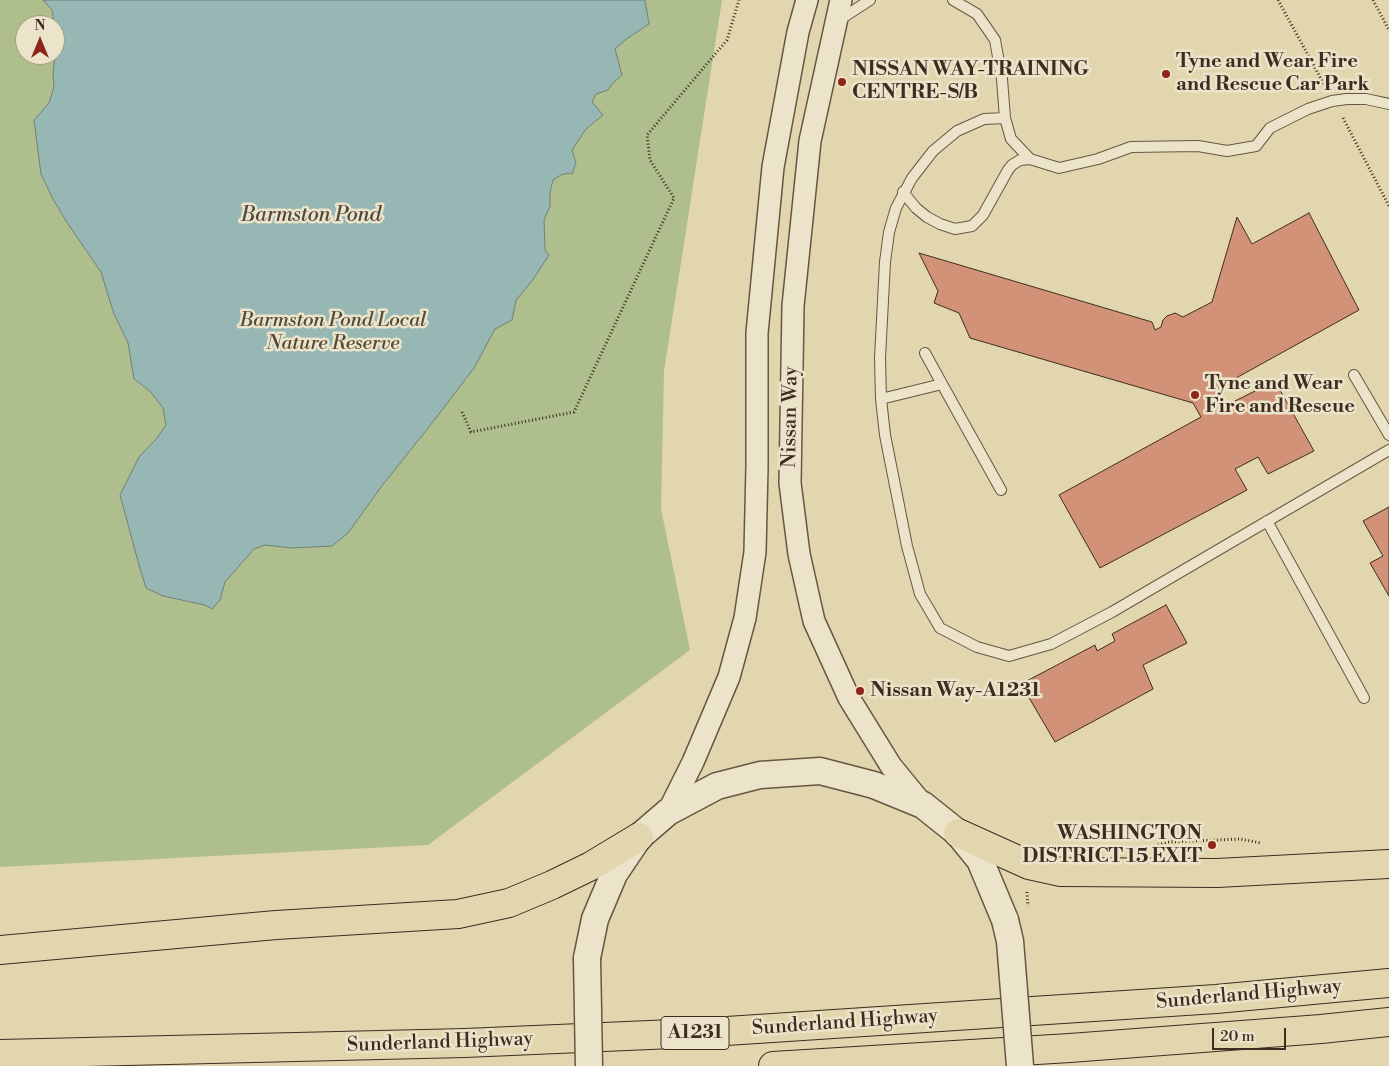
<!DOCTYPE html>
<html>
<head>
<meta charset="utf-8">
<style>
  body { margin:0 }
  #map { position:relative; width:1389px; height:1066px; overflow:hidden; background:#e1d6ad; font-family:"Libre Bodoni",serif }
  canvas { display:block }
  .north { position:absolute; left:15px; top:15px; width:50px; height:50px; box-sizing:border-box; background:#ece4ca; border:1px solid #a69a86; border-radius:50%; rotate:0deg; font-size:14px; font-weight:700; line-height:20px; text-align:center; color:#3e2c21 }
  .north::after { content:''; display:block; margin:auto; width:18px; height:22px; background:#8f2418; clip-path:polygon(50% 0,100% 100%,50% 72%,0 100%) }
  .scale { position:absolute; left:1212px; top:1028px; width:74px; height:22px; box-sizing:border-box; border:2px solid #3e2c21; border-top:0; padding-left:6px; font-size:15px; line-height:18px; white-space:nowrap; color:#3e2c21; -webkit-text-stroke:4px #ece4ca; paint-order:stroke }
</style>
</head>
<body>
<div id="map">
<canvas width="1389" height="1066"></canvas>
<div class="north">N</div>
<div class="scale">20 m</div>
</div>
<script>
const c = document.querySelector('canvas').getContext('2d');
c.lineJoin = 'round';
function fillPath(path, color) {
  c.fillStyle = color;
  c.fill(path, 'evenodd');
}
function shape(rows) {
  const path = new Path2D();
  for (const r of rows) {
    path.moveTo(r[0], r[1]);
    for (let i = 2; i < r.length; i += 2) path.lineTo(r[i], r[i + 1]);
  }
  return path;
}
function trace(path, color, width, dash) {
  c.strokeStyle = color;
  c.lineWidth = width;
  c.lineCap = dash ? 'butt' : 'round';
  c.setLineDash(dash || []);
  c.stroke(path);
}
function drawText(font, color, halo, rows, align = 'center') {
  c.font = font + ' "Libre Bodoni",serif';
  c.lineWidth = 5;
  c.setLineDash([]);
  c.textBaseline = 'middle';
  c.strokeStyle = halo;
  c.fillStyle = color;
  for (const [text, x, y, turn = 0] of rows) {
    c.save();
    c.translate(x, y);
    c.rotate((+turn || 0) * Math.PI / 180);
    c.textAlign = isNaN(turn) ? turn : align;
    if (halo) c.strokeText(text, 0, 0);
    c.fillText(text, 0, 0);
    c.restore();
  }
}
fillPath(shape([
  [0,0,722,0,664,371,661,509,690,650,428,845,0,867],
  [25,25,55,25,55,55,25,55]
]), '#aebe8d');
const water = shape([
  [43,0,645,0,649,24,625,40,615,49,622,75,613,83,608,90,596,94,592,102,603,115,586,129,572,150,576,163,572,174,568,173,561,175,553,180,550,192,550,206,544,220,545,250,549,255,532,281,516,300,512,320,495,329,474,368,436,418,381,487,348,533,332,546,292,548,265,545,254,549,225,582,220,600,212,609,205,605,163,596,146,588,139,565,120,495,139,457,157,438,166,425,163,408,150,391,134,379,128,343,114,314,101,272,66,221,53,199,41,174,34,120,49,103,54,87,53,73,57,40,52,10,43,0]
]);
fillPath(water, '#97b7b4');
trace(water, '#737f79', 1);
const building = shape([
  [1309,213,1359,310,1218,388,1227,405,1275,381,1314,451,1268,474,1258,457,1235,469,1247,490,1100,568,1059,495,1201,417,1193,403,970,338,959,313,934,303,938,291,919,253,1152,322,1155,330,1161,327,1163,320,1167,316,1175,313,1183,317,1212,302,1237,217,1252,244,1309,213],
  [1389,507,1389,596,1370,563,1383,556,1363,521,1389,507],
  [1166,605,1187,643,1143,665,1153,689,1055,742,1021,684,1095,645,1097,651,1115,641,1112,634,1166,605]
]);
fillPath(building, '#d29278');
trace(building, '#3e2c21', 1);
const service = shape([
  [953,0,977,14,995,40,1002,79,1005,118,1011,139,1030,159,1059,168,1098,159,1131,147,1198,146,1227,151,1256,146,1270,128,1308,109,1332,101,1347,99,1366,99,1389,104],
  [839,20,870,0],
  [1005,118,984,119,957,131,933,151,912,178,896,208,889,232,885,262,880,358,881,399,885,435,907,546,920,594,940,628,977,647,1009,656,1051,644,1112,612,1389,450],
  [903,192,916,208,927,217,940,224,955,229,972,226,983,215,1008,170,1012,165,1020,160,1030,159],
  [925,353,942,384],
  [1354,375,1389,435],
  [881,399,942,384,1001,490],
  [1267,521,1364,698]
]);
const minor = shape([
  [841,0,810,141,793,306,790,483,799,554,814,621,849,698,891,766,923,805],
  [668,812,693,762,729,677,745,618,755,552,757,467,757,333,773,167,798,32,807,0]
]);
const tertiary = shape([
  [587,958,595,919,614,874,639,837,668,812,717,786,760,775,820,771,874,785,923,805,958,833,980,860,1005,920]
]);
const trunk = shape([
  [958,833,1029,865,1061,872,1217,873,1389,864],
  [0,950,276,925,458,914,509,903,552,885,591,866,639,837],
  [0,1054,465,1043,696,1033,1216,999,1389,983],
  [773,1066,1070,1048,1321,1029,1389,1022]
]);
trace(service, '#675644', 12);
trace(minor, '#675644', 24);
trace(tertiary, '#675644', 29);
trace(trunk, '#3e2c21', 30);
trace(shape([
  [1278,0,1325,86],
  [1373,0,1389,30],
  [1343,118,1389,206],
  [462,412,471,432,574,412,674,198,650,160,647,135,727,40,739,0],
  [1158,845,1167,842,1240,839,1261,843],
  [1027,892,1028,906]
]), '#3e2c21', 3, [1, 2.5]);
trace(service, '#ece4ca', 10);
trace(minor, '#ece4ca', 21);
trace(tertiary, '#ece4ca', 26);
trace(trunk, '#e1d6ad', 28);
const tertiaryBridge = shape([
  [1005,920,1010,941,1020,1066],
  [587,958,589,1066]
]);
trace(tertiaryBridge, '#675644', 29, []);
trace(tertiaryBridge, '#ece4ca', 26);
for (const [x, y, r, color] of [
  [1166,74,5,"#8f2418"],
  [842,82,5,"#8f2418"],
  [1195,395,5,"#8f2418"],
  [860,691,5,"#8f2418"],
  [1212,845,5,"#8f2418"]
]) {
  const dot = new Path2D();
  dot.arc(x, y, r, 0, 2 * Math.PI);
  c.fillStyle = color;
  c.fill(dot);
  trace(dot, '#ece4ca', 2);
}
for (const [x, y, w] of [
  [695,1033,68]
]) {
  const box = new Path2D();
  box.roundRect(x - w / 2, y - 16.5, w, 33, 4);
  c.fillStyle = '#ece4ca';
  c.fill(box);
  trace(box, '#3e2c21', 1);
}
drawText('bold 19px', '#3e2c21', null, [
  ["A1231",695,1033]
]);
drawText('bold 20px', '#3e2c21', '#ece4ca', [
  ["Tyne and Wear Fire",1176,62],
  ["and Rescue Car Park",1176,85],
  ["NISSAN WAY-TRAINING",852,70],
  ["CENTRE-S/B",852,93],
  ["Tyne and Wear",1205,384],
  ["Fire and Rescue",1205,407],
  ["Nissan Way-A1231",870,691],
  ["WASHINGTON",1202,834,"right"],
  ["DISTRICT 15 EXIT",1202,857,"right"]
], 'left');
drawText('italic 20px', '#544937', '#ece4ca', [
  ["Barmston Pond Local",333,321],
  ["Nature Reserve",333,344]
]);
drawText('20px', '#3e2c21', '#ece4ca', [
  ["Nissan Way",791,417,-89],
  ["Sunderland Highway",1249,995,-5],
  ["Sunderland Highway",845,1023,-4],
  ["Sunderland Highway",440,1043,-2]
]);
drawText('italic 21px', '#50483e', '#ece4ca', [
  ["Barmston Pond",311,216]
]);
</script>
</body>
</html>
